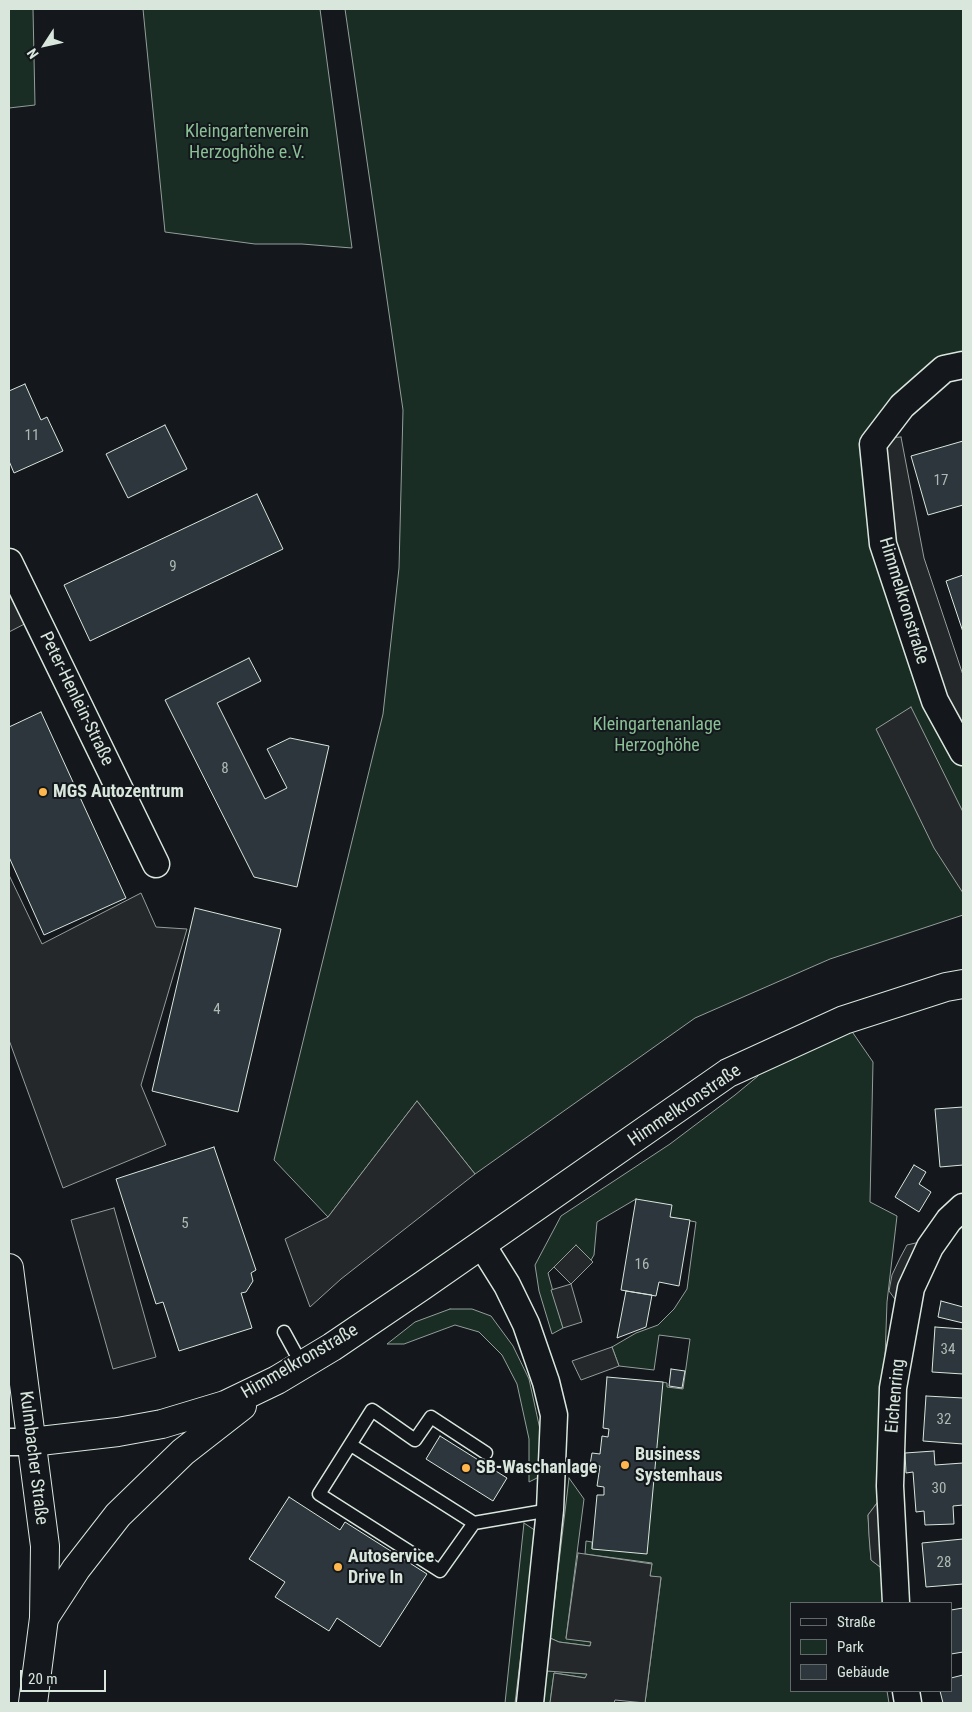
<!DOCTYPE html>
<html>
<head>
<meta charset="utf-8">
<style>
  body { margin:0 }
  #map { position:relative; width:972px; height:1712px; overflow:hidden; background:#14181c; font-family:"Roboto Condensed",sans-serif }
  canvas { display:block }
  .frame { position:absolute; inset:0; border:10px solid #d8e6dc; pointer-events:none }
  .legend { position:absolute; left:790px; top:1602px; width:162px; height:90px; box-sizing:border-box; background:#14181c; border:1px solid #626a69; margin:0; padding:6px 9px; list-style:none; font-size:15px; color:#d8e6dc }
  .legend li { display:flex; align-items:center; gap:10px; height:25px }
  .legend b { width:25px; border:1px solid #626a69 }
  .north { position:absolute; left:20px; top:20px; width:50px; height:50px; -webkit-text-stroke:4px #14181c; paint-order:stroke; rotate:235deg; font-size:14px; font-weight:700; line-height:20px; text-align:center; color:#d8e6dc }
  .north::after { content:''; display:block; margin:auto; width:18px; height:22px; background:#d8e6dc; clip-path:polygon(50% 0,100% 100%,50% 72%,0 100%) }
  .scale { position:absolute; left:20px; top:1670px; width:86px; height:22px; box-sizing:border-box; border:2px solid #d8e6dc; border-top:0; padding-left:6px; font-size:15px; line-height:18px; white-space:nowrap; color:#d8e6dc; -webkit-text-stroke:4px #14181c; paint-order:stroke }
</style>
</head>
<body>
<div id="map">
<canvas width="972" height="1712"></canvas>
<div class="frame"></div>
<ul class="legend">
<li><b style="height:6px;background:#14181c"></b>Straße</li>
<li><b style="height:14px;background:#1a2d24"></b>Park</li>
<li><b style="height:14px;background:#2c363c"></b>Gebäude</li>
</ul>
<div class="north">N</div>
<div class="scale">20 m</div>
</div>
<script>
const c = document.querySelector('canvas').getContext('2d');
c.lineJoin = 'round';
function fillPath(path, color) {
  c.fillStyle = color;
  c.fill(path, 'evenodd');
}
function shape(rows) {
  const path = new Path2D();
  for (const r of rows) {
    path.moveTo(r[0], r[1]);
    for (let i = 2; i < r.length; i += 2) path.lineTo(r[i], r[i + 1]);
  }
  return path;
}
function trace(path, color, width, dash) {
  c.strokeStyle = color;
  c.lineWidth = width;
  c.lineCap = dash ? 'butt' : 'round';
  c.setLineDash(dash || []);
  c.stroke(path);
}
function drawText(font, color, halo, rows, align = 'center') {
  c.font = font + ' "Roboto Condensed",sans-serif';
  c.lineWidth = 4;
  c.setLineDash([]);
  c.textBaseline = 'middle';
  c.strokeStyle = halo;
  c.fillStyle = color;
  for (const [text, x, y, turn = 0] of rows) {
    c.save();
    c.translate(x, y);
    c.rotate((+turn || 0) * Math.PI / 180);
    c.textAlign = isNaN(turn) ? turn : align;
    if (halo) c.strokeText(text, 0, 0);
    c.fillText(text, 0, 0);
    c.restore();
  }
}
const green = shape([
  [9,9,33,9,35,105,9,108,9,9],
  [143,9,320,9,352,248,302,244,255,244,165,232,143,9],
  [345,9,963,9,963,365,873,444,963,752,963,915,830,959,695,1018,475,1174,417,1101,328,1217,274,1160,383,714,399,568,403,410,345,9],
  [844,1020,873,1062,870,1202,897,1216,887,1302,880,1499,868,1515,871,1560,884,1570,888,1603,791,1603,791,1691,887,1691,889,1703,645,1703,661,1578,650,1576,652,1563,585,1554,586,1541,592,1542,592,1549,663,1382,667,1383,667,1387,683,1389,690,1339,659,1335,654,1370,619,1366,612,1347,636,1333,658,1325,674,1309,687,1289,696,1222,670,1217,636,1199,597,1222,594,1255,591,1260,576,1245,548,1273,563,1328,552,1334,539,1291,535,1265,561,1216,670,1144,735,1095,758,1076,757,1060,844,1020],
  [450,1309,472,1309,491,1316,513,1346,529,1379,541,1434,541,1476,529,1482,529,1439,517,1384,502,1355,479,1332,455,1325,404,1344,387,1344,415,1322,450,1309],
  [569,1478,584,1499,566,1638,591,1642,590,1646,559,1642,550,1638,569,1478],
  [524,1523,536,1531,515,1703,505,1703,524,1523],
  [547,1671,553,1671,587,1674,586,1678,554,1673,550,1703,543,1703,547,1671]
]);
fillPath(green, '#1a2d24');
trace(green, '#939e99', 1);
const parking = shape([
  [901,437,924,558,963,675,963,736,943,698,898,565,885,438,901,437],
  [9,562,36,618,9,632,9,562],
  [911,707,963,812,963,893,934,848,876,729,911,707],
  [9,875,42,944,141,893,156,927,187,929,141,1085,166,1145,63,1188,9,1040,9,875],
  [417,1101,475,1174,341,1279,310,1307,285,1239,328,1217,417,1101],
  [114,1208,156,1357,113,1369,71,1220,114,1208],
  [924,1241,897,1302,889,1291,892,1275,900,1258,907,1245,924,1241],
  [576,1245,593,1262,571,1284,582,1322,563,1328,551,1290,571,1284,554,1267,576,1245],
  [612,1347,619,1366,581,1380,572,1361,612,1347],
  [880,1499,884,1570,871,1560,869,1536,868,1515,880,1499],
  [578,1553,652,1564,650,1576,661,1577,645,1703,615,1700,614,1703,550,1703,554,1673,585,1678,587,1674,547,1671,550,1638,559,1642,590,1646,591,1642,566,1639,578,1553]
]);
fillPath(parking, '#24282b');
trace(parking, '#939e99', 1);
const building = shape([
  [25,384,41,420,47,417,63,451,14,473,9,461,9,391,25,384],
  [165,425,187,469,128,498,106,454,165,425],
  [963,441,963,505,928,515,911,456,963,441],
  [257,494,283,549,90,641,64,585,257,494],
  [963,575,963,632,946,581,963,575],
  [249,658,261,681,217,703,265,799,287,788,267,749,290,738,329,746,297,887,254,877,165,700,249,658],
  [41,712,126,898,44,935,9,857,9,727,41,712],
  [195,908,281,929,238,1112,152,1091,195,908],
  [963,1107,963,1165,940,1167,935,1109,963,1107],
  [214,1147,256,1270,251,1273,253,1281,246,1292,241,1293,252,1328,179,1351,163,1302,156,1304,116,1179,214,1147],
  [914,1165,926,1172,919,1184,931,1192,919,1212,895,1197,914,1165],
  [636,1199,672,1205,670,1217,690,1220,679,1286,659,1282,656,1296,621,1290,636,1199],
  [626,1291,652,1295,646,1327,617,1338,626,1291],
  [941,1301,963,1307,963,1323,938,1317,941,1301],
  [935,1327,963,1329,963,1374,932,1372,935,1327],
  [671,1369,685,1371,682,1388,669,1386,671,1369],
  [607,1377,663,1382,647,1554,592,1549,597,1495,604,1495,604,1487,597,1486,600,1466,590,1465,592,1453,600,1454,602,1436,608,1437,609,1429,603,1428,607,1377],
  [926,1396,963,1398,963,1444,923,1441,926,1396],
  [440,1436,507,1478,493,1501,426,1459,440,1436],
  [934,1451,935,1465,963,1463,963,1505,953,1506,954,1524,925,1525,924,1511,916,1512,913,1472,906,1473,905,1453,934,1451],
  [289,1497,340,1530,345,1522,427,1574,380,1647,337,1618,329,1631,275,1597,285,1582,249,1559,289,1497],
  [963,1539,963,1584,926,1587,922,1543,963,1539],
  [963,1608,963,1652,951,1654,951,1610,963,1608],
  [963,1675,963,1703,943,1703,940,1691,951,1691,951,1678,963,1675]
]);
fillPath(building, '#2c363c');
trace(building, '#d8e6dc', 1);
const lane = shape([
  [284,1332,302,1365],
  [351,1445,474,1523,550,1510],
  [474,1523,440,1571,319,1494,372,1410,415,1440,431,1417,486,1453]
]);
const street = shape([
  [963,365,944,369,902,406,873,444,883,544,935,701,963,752],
  [9,562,156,864],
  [482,1245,507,1285,526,1324,546,1382,554,1415,550,1510,530,1703],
  [9,1442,31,1442],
  [896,1603,890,1486,893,1388,911,1288,930,1247,949,1220,963,1207],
  [906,1691,908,1703]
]);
const secondary = shape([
  [31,1442,118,1432,162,1424,225,1405,277,1380,332,1347,422,1286,728,1073,844,1020,946,987,963,984],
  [44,1618,76,1569,118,1515,183,1452,242,1406]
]);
const primary = shape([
  [9,1268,45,1546,44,1618,33,1703]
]);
trace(lane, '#d8e6dc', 15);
trace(street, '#d8e6dc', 29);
trace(secondary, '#d8e6dc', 30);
trace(primary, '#d8e6dc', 30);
trace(lane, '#14181c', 12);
trace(street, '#14181c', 26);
trace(secondary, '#14181c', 28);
trace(primary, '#14181c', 28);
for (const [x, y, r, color] of [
  [43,792,5,"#ffb74d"],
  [625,1465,5,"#ffb74d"],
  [466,1468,5,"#ffb74d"],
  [338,1567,5,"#ffb74d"]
]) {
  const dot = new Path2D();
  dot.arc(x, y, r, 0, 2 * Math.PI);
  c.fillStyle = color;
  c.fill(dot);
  trace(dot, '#14181c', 2);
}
drawText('15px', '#adbab4', null, [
  ["11",32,436],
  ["17",941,481],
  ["9",173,567],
  ["8",225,769],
  ["4",217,1010],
  ["5",185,1224],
  ["16",642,1265],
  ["34",948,1350],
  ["32",944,1420],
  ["30",939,1489],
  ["28",944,1563]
]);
drawText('18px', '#8ac095', '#14181c', [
  ["Kleingartenverein",247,132],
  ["Herzoghöhe e.V.",247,153],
  ["Kleingartenanlage",657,725],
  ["Herzoghöhe",657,746]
]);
drawText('18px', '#d8e6dc', '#14181c', [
  ["Himmelkronstraße",903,601,73],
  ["Peter-Henlein-Straße",76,699,64],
  ["Himmelkronstraße",685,1106,-34],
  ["Himmelkronstraße",300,1362,-30],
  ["Eichenring",896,1396,-85],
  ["Kulmbacher Straße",33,1458,83]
]);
drawText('bold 18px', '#d8e6dc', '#14181c', [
  ["MGS Autozentrum",53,792],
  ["Business",635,1455],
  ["Systemhaus",635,1476],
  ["SB-Waschanlage",476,1468],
  ["Autoservice",348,1557],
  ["Drive In",348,1578]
], 'left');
</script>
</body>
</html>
